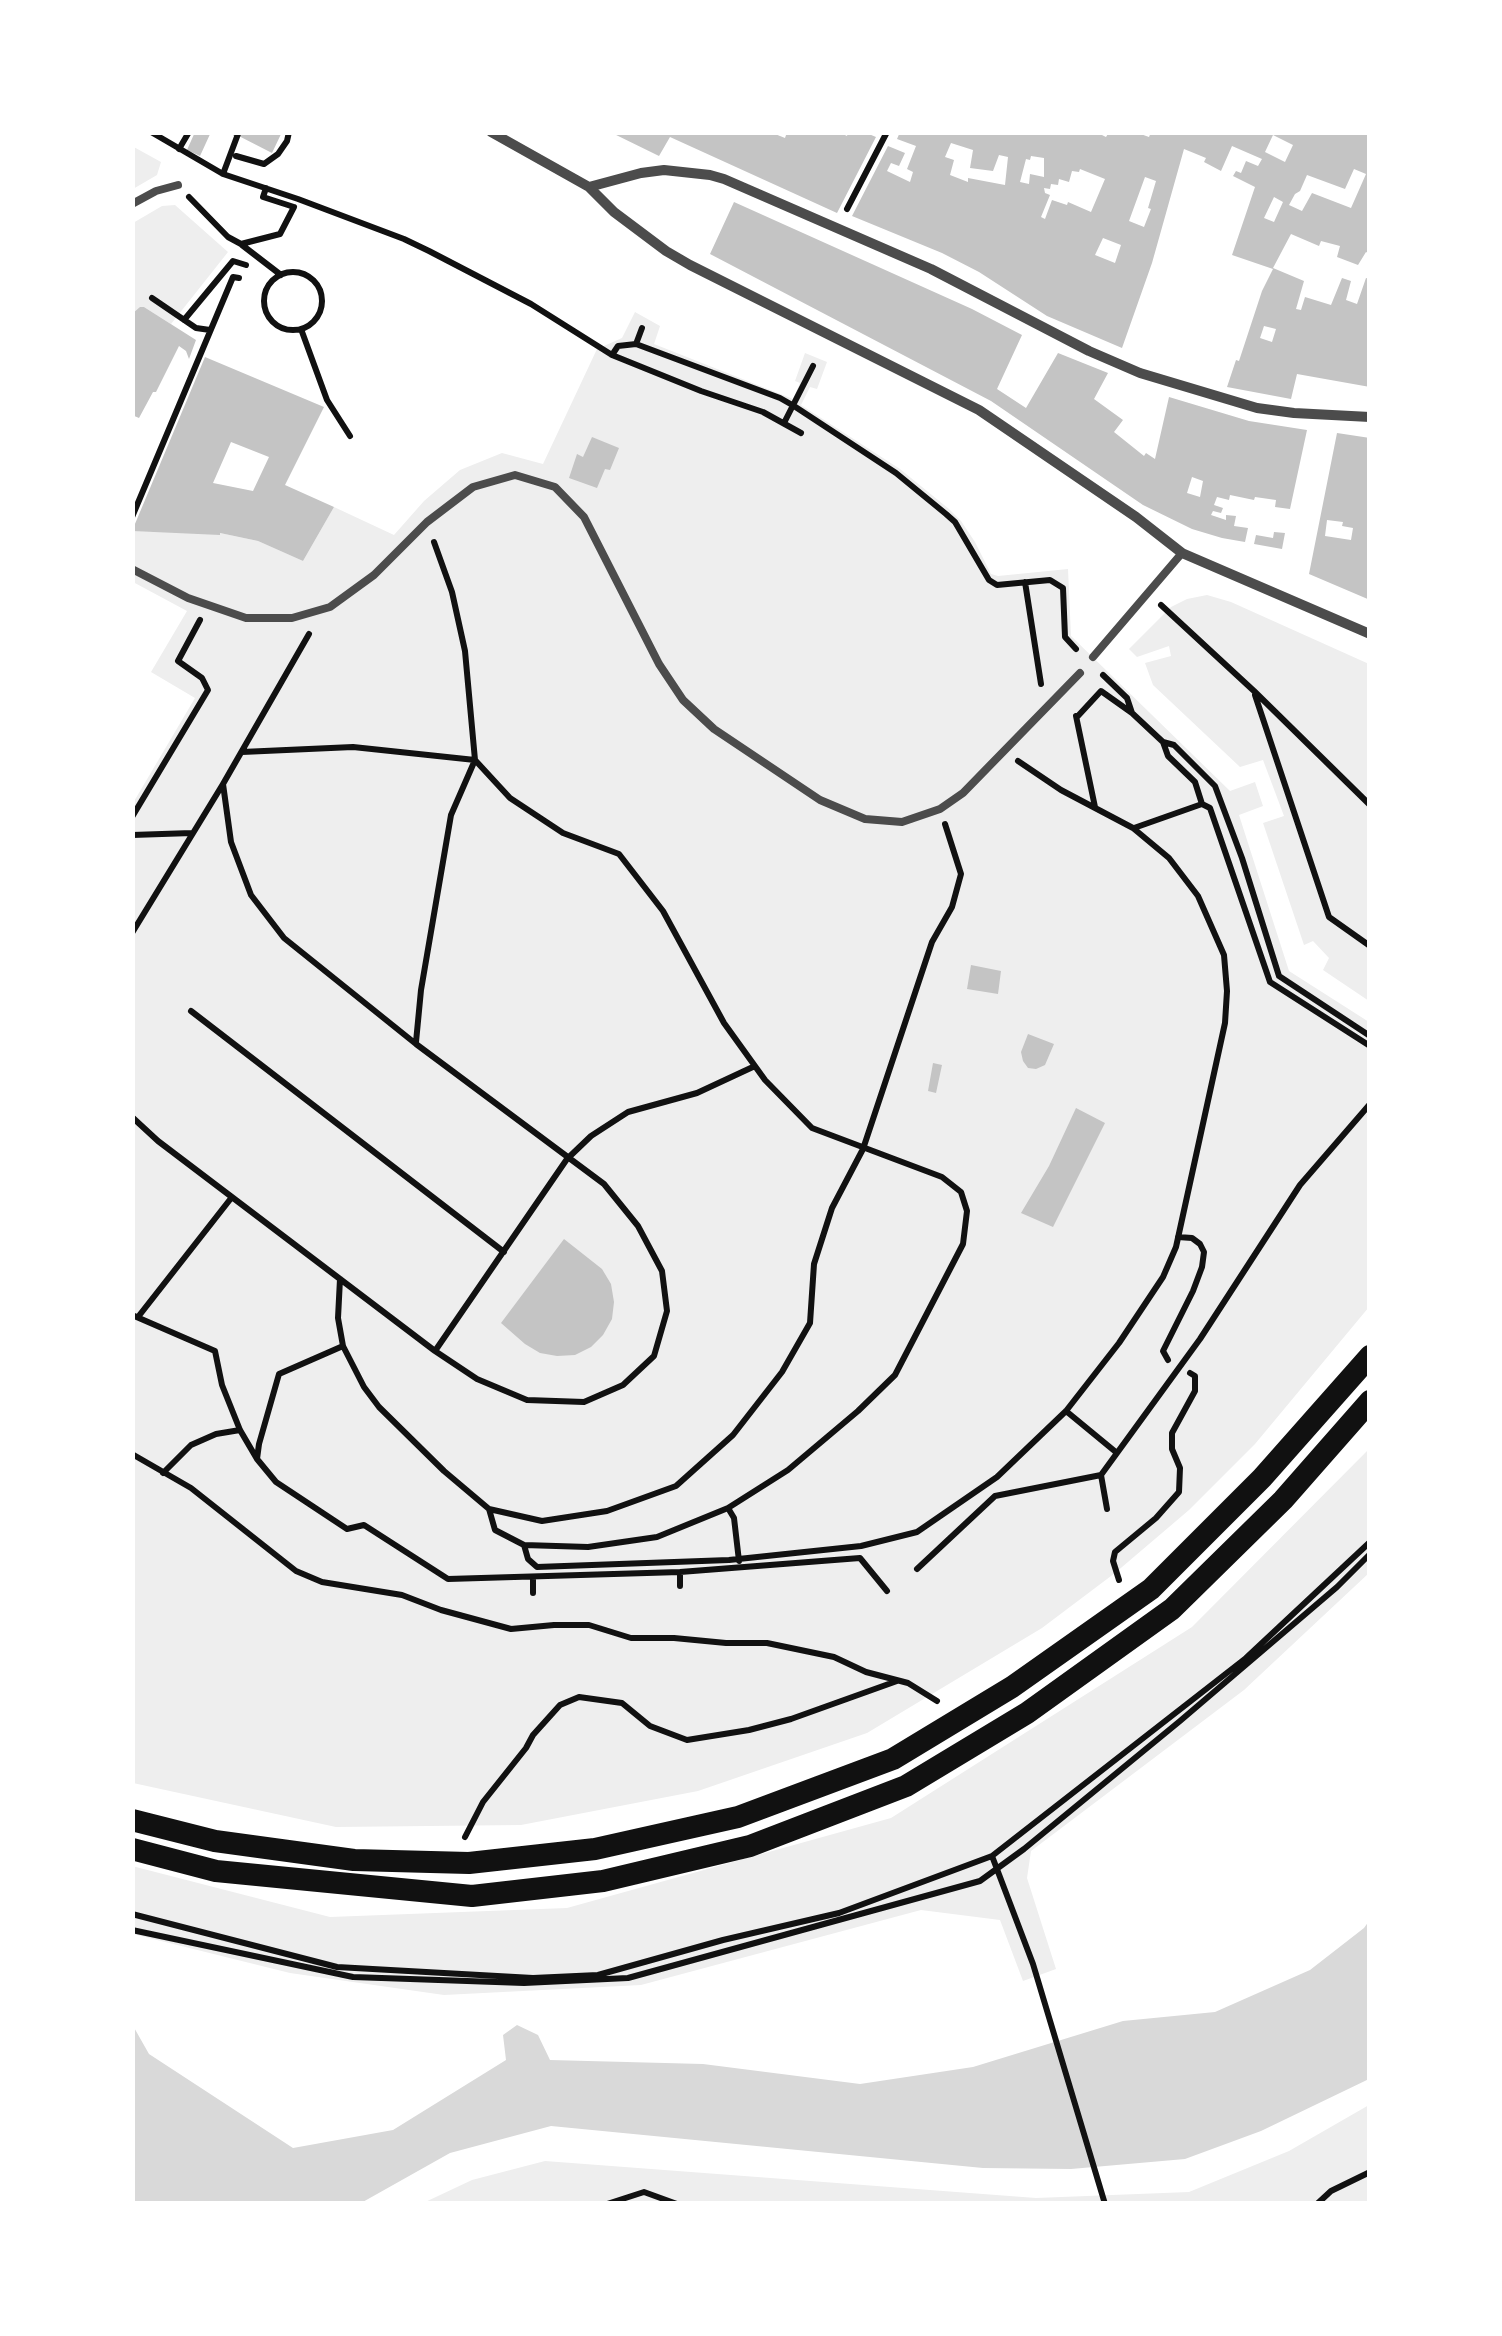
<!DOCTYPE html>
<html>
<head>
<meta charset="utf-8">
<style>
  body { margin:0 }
  #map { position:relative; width:1502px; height:2336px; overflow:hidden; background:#fff; font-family:Merriweather,serif }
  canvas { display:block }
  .frame { position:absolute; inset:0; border:135px solid #fff; pointer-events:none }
</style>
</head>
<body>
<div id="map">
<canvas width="1502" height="2336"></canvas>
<div class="frame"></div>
</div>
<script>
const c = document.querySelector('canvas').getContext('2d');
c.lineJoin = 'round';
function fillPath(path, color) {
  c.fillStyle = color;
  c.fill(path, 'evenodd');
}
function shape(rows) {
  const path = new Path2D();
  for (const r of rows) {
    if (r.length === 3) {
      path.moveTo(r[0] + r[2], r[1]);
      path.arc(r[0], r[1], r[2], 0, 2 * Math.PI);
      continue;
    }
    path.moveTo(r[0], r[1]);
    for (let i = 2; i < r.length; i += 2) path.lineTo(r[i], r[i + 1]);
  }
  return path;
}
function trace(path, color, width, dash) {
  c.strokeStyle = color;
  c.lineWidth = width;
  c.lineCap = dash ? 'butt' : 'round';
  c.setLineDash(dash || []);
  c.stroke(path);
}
fillPath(shape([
  [132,146,161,162,157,175,133,189],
  [175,205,228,252,171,324,144,307,133,314,133,223,162,206],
  [635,312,660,326,654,344,793,399,800,383,795,381,805,353,827,362,817,389,810,387,801,405,900,469,949,509,961,521,975,542,991,574,998,576,1068,569,1071,636,1230,791,1255,782,1263,806,1239,815,1289,971,1369,1022,1369,1307,1255,1444,1189,1510,1115,1573,1042,1628,867,1733,698,1791,521,1825,336,1827,133,1783,133,803,195,698,151,672,187,611,133,582,132,531,220,533,258,541,303,561,334,507,394,535,424,501,460,470,502,453,543,464,597,349,622,338],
  [1207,595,1231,602,1369,664,1369,1001,1323,970,1329,958,1313,941,1304,945,1263,823,1284,816,1263,760,1240,767,1153,685,1145,663,1171,656,1169,646,1137,657,1129,649,1171,607,1187,599],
  [1369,1449,1369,1573,1244,1690,1031,1851,1027,1878,1056,1969,1023,1981,1000,1920,921,1910,641,1985,444,1995,290,1973,133,1934,132,1866,330,1917,567,1908,891,1818,1192,1627],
  [1369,2105,1369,2203,421,2204,472,2180,545,2161,1036,2198,1189,2192,1289,2151]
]), '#eee');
fillPath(shape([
  [1369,1921,1369,2079,1261,2131,1185,2159,1071,2169,983,2168,551,2126,450,2153,361,2203,133,2203,132,2024,149,2054,293,2148,393,2130,506,2060,503,2035,517,2025,538,2035,550,2060,703,2064,860,2084,973,2067,1123,2021,1215,2012,1310,1970,1364,1928]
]), '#d9d9d9');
fillPath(shape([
  [195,132,211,132,200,156,187,150],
  [231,132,282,132,272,153],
  [610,132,770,132,785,138,787,132,839,132,847,136,848,132,864,132,876,137,837,213,670,137,659,156],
  [900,132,1096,132,1106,137,1109,132,1135,132,1149,137,1151,132,1370,132,1370,254,1366,252,1358,265,1337,257,1340,246,1321,241,1319,246,1291,234,1273,268,1304,281,1296,309,1301,310,1305,297,1331,305,1342,278,1351,281,1346,300,1357,304,1366,278,1370,279,1370,387,1297,374,1291,399,1227,387,1236,360,1239,361,1262,291,1273,269,1232,255,1255,187,1233,176,1236,171,1241,173,1246,161,1258,166,1262,159,1232,146,1221,171,1204,162,1206,158,1184,149,1152,263,1122,348,1047,316,979,272,942,253,852,216,888,146,905,153,899,166,891,163,887,171,910,182,913,172,907,169,916,146,897,139],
  [1273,135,1293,145,1285,162,1265,152],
  [951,143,973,150,970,168,993,171,999,155,1008,157,1005,185,968,178,968,182,950,175,954,160,945,157],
  [1031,156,1044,158,1044,177,1030,174,1029,184,1020,182,1026,159,1030,160],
  [1080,169,1105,179,1091,212,1068,202,1067,205,1052,200,1045,219,1041,217,1050,195,1045,193,1044,188,1050,189,1051,184,1058,185,1059,179,1069,182,1072,171,1079,172],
  [1354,169,1366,174,1351,208,1312,193,1302,211,1289,205,1295,194,1300,191,1307,175,1345,189],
  [1145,177,1156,181,1148,208,1151,209,1144,227,1129,221],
  [1274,197,1283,202,1274,222,1264,218],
  [1103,238,1121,245,1115,263,1095,255],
  [1264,326,1276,329,1272,342,1260,338],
  [734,202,972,309,1022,335,997,389,1026,408,1058,353,1108,373,1094,399,1123,420,1114,432,1144,456,1146,453,1155,459,1169,397,1249,421,1307,430,1290,509,1275,507,1276,500,1255,497,1254,500,1230,495,1229,500,1217,497,1214,505,1223,508,1221,513,1213,511,1211,515,1226,520,1226,515,1236,516,1234,526,1248,528,1245,542,1222,538,1192,529,1143,505,991,401,710,254],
  [1192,477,1203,481,1200,497,1187,493],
  [140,307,144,307,196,340,189,359,186,351,179,346,156,392,153,392,139,418,132,415,132,314],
  [205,357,324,407,285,485,334,507,303,561,258,541,220,533,220,535,132,531],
  [231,442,269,457,253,491,213,483],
  [1337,433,1370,438,1370,600,1309,574],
  [1327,520,1343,522,1342,526,1353,528,1351,540,1325,536],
  [592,437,619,448,610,470,605,469,597,488,569,478,577,454,583,457],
  [1274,532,1285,533,1282,549,1254,544,1256,535,1273,538],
  [971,965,1001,971,998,994,967,989],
  [1028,1034,1054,1044,1045,1065,1036,1069,1028,1068,1023,1061,1021,1052],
  [933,1063,942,1065,936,1093,928,1091],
  [1076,1108,1105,1123,1053,1227,1021,1213,1049,1166],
  [564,1239,602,1269,611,1284,614,1302,612,1319,603,1335,591,1347,575,1355,557,1356,540,1353,525,1344,501,1323]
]), '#c4c4c4');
trace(shape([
  [151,132,223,174,298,199,404,239,429,251,531,304,612,355,618,346,636,344,780,398,794,406,896,473,946,514,955,522,989,580,997,585,1050,580,1063,588,1065,637,1076,649],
  [179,149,189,132],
  [236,156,264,164,278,154,287,141,289,132],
  [223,174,238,134,234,132],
  [189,197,228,237,241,244,280,234,294,207,263,197,266,188],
  [847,209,887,132],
  [242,245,281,275],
  [293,301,29],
  [152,298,196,328,210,330],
  [184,320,233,261,246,265],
  [301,329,327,400,350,436],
  [636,344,642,328],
  [612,355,701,391,763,412,801,433],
  [784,423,813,366],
  [132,517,233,277,239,278],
  [1025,582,1041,684],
  [1161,605,1254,691,1370,805],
  [1103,675,1127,698,1132,713],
  [1255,695,1329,917,1370,946],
  [1076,716,1095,807],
  [1077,717,1101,691,1132,713,1163,742,1168,756,1195,782,1202,804,1134,828],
  [1163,742,1174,745,1215,786,1242,858,1279,976,1370,1036],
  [242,752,353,747,475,760,510,798,563,833,619,854,663,911,724,1023,765,1080,812,1128,942,1177,961,1192,967,1211,963,1244,895,1375,858,1411,788,1470,728,1508,657,1537,588,1547,524,1545,495,1530,489,1509],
  [223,784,309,634],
  [1202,804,1210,808,1270,982,1370,1046],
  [132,817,208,690,202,678,178,661,200,620],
  [132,835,192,833],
  [132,933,223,784,231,842,251,895,284,938,416,1044,604,1184,638,1226,662,1271,667,1311,654,1356,623,1385,584,1402,527,1400,477,1379,435,1351,158,1141,132,1117],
  [191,1011,504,1252],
  [416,1042,421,990,451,815,475,760,465,651,452,592,434,542],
  [340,1279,338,1318,343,1346,364,1387,379,1407,444,1471,489,1509,542,1521,607,1511,676,1486,733,1435,782,1372,810,1323,814,1264,832,1208,863,1149,932,942,952,907,961,874,945,824],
  [132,1315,215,1351,222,1385,240,1430,257,1459,276,1482,347,1529,364,1525,448,1579,680,1572,860,1558,887,1591],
  [138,1317,232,1197],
  [435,1351,567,1159,591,1136,628,1112,697,1093,755,1066],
  [1168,1360,1163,1351,1193,1291,1202,1267,1204,1252,1200,1244,1192,1238,1178,1237],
  [1066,1411,1117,1453],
  [132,1454,191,1488,296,1571,322,1582,402,1595,441,1610,511,1629,554,1625,589,1625,631,1638,674,1638,726,1643,767,1643,834,1657,866,1672,908,1683,937,1701],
  [257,1459,259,1444,279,1374,343,1346],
  [163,1473,191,1445,216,1434,240,1430],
  [1101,1475,1107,1509],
  [728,1508,734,1518,739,1561],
  [524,1545,528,1559,537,1567,729,1560,861,1546,917,1532,997,1477,1066,1411,1119,1343,1163,1277,1176,1247,1225,1023,1227,991,1224,955,1198,896,1169,858,1133,828,1061,790,1018,761],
  [917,1569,995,1496,1101,1475,1200,1339,1300,1185,1370,1104],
  [680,1572,680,1586],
  [1119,1580,1113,1561,1115,1552,1156,1518,1179,1492,1180,1468,1172,1449,1172,1433,1195,1391,1195,1376,1190,1373],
  [533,1593,533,1578],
  [465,1837,483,1802,526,1748,533,1735,560,1705,579,1697,622,1703,650,1726,687,1740,749,1730,791,1719,897,1681],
  [992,1856,1033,1964,1105,2204],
  [132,1914,337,1967,533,1978,598,1975,723,1940,839,1913,992,1856,1246,1658,1370,1542],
  [132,1930,353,1977,524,1983,628,1978,980,1881,1024,1849,1180,1721,1337,1587,1370,1554],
  [607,2204,644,2192,677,2204],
  [1317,2204,1331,2191,1370,2172]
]), '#111', 6);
trace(shape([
  [132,204,156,191,178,185],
  [132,569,188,598,246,618,292,618,330,607,374,575,427,522,473,487,515,475,555,487,584,517,659,664,683,700,714,729,820,800,865,819,902,822,940,809,963,793,1080,673],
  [1093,657,1182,553]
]), '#4c4c4c', 8);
trace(shape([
  [491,132,589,187,614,212,666,251,690,265,979,410,1136,517,1182,553,1370,634],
  [589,187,641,173,664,170,710,175,724,179,931,269,1089,351,1140,373,1257,408,1294,413,1370,417]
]), '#4c4c4c', 10);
trace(shape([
  [132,1820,215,1841,354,1860,469,1863,595,1849,738,1817,893,1759,1012,1687,1151,1589,1262,1478,1370,1356],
  [132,1849,216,1871,472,1896,603,1881,750,1846,906,1786,1027,1713,1172,1609,1283,1500,1370,1401]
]), '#111', 22);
</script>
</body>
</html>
